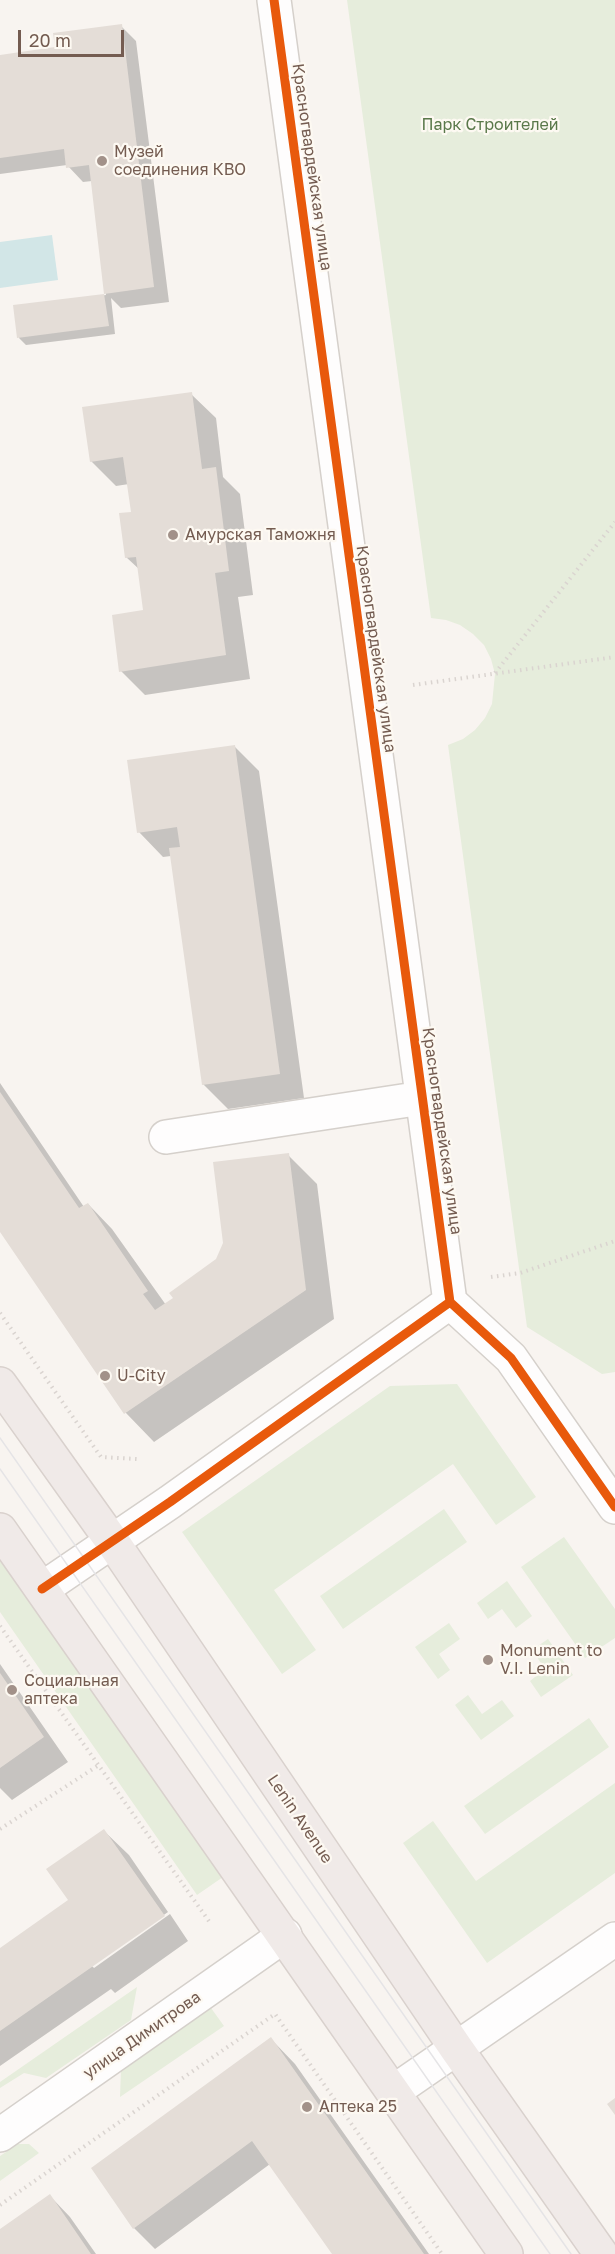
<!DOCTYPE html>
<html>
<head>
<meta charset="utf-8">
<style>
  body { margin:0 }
  #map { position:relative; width:615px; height:2254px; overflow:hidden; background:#f8f4f0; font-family:"Golos Text",sans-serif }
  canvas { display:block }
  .scale { position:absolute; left:18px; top:30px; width:106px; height:27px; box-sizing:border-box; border:3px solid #745c51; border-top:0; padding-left:8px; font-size:18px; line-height:21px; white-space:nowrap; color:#745c51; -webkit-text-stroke:4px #fdf9f2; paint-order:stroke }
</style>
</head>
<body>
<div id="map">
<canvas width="615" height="2254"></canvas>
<div class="scale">20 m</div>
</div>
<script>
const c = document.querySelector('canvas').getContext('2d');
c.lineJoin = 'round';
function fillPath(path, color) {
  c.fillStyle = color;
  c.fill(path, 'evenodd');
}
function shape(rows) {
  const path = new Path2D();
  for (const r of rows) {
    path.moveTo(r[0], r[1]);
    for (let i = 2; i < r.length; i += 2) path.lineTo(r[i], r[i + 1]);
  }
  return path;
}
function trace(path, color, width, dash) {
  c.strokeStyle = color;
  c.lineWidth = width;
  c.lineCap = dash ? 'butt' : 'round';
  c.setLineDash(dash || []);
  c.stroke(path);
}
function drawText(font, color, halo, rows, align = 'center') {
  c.font = font + ' "Golos Text",sans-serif';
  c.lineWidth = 4.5;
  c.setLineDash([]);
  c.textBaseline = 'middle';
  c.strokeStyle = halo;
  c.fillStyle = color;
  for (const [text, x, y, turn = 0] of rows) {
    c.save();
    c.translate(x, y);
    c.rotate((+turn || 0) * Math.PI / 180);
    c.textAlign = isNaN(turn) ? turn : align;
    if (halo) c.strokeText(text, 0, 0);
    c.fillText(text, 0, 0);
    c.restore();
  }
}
fillPath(shape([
  [347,0,615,0,615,1372,602,1374,527,1327,448,745,463,739,475,730,485,718,492,704,495,674,491,659,484,645,473,634,460,625,446,620,431,618],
  [457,1384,536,1497,496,1525,453,1464,274,1590,316,1650,282,1674,182,1532,390,1386],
  [444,1509,467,1542,343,1629,320,1596],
  [564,1537,615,1609,615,1638,585,1658,521,1567],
  [0,1557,223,1877,197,1895,0,1612],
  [507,1581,532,1616,516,1628,502,1609,488,1619,477,1603],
  [449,1623,460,1639,439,1654,450,1670,438,1679,415,1647],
  [548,1639,573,1675,541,1697,530,1681,545,1669,532,1650],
  [468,1695,482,1714,502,1700,514,1716,481,1740,455,1705],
  [589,1718,609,1747,485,1834,464,1806],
  [615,1783,615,1873,487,1963,403,1843,433,1821,476,1881],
  [137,1987,131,2020,46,2078,24,2073,0,2088,0,2082],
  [211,2008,224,2026,120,2097,121,2069],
  [18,2144,29,2144,39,2153,0,2181,0,2156]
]), '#e6eddc');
fillPath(shape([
  [52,235,58,280,0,288,0,242]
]), '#d2e6e7');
fillPath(shape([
  [121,26,136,41,169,302,121,308,111,298,115,334,26,345,19,338,15,307,106,295,92,181,83,182,67,165,0,174,0,56,57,48],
  [191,394,216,418,223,477,240,494,253,595,238,597,250,679,145,695,121,671,145,612,140,570,126,557,133,513,129,484,116,486,91,461],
  [234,746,259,771,304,1098,228,1109,203,1084,171,856,163,857,139,832],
  [0,1083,84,1207,88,1204,112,1229,166,1305,217,1260,288,1155,317,1184,334,1319,154,1442,126,1413,0,1229],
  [0,1664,68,1762,12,1800,0,1788],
  [104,1831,129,1855,168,1912,92,1966,94,1968,170,1914,188,1941,115,1993,111,1989,0,2066,0,1949,70,1900],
  [271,2039,295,2064,429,2254,334,2254,270,2164,155,2249,134,2228,93,2169],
  [50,2196,70,2217,96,2254,0,2254,0,2230]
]), '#0003');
fillPath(shape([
  [122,24,154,287,104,294,89,165,66,168,64,149,0,158,0,55,55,47,53,33],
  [104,294,109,326,17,338,13,305],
  [192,392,202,469,216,467,229,571,215,573,226,655,119,672,112,615,143,610,136,557,125,558,119,513,131,512,123,457,90,462,82,407],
  [235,745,280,1074,202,1085,169,848,180,847,177,827,137,833,127,760],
  [0,1092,79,1208,88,1203,148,1291,143,1294,155,1310,173,1298,169,1293,216,1259,223,1243,213,1162,289,1153,306,1290,124,1414,0,1232],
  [0,1673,44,1737,0,1768],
  [104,1829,165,1916,0,2031,0,1948,68,1900,46,1869],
  [271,2037,314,2098,424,2254,332,2254,252,2141,133,2229,91,2168],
  [615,2098,615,2115,607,2104],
  [50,2194,91,2254,0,2254,0,2229]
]), '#e4ddd7');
const minor = shape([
  [274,0,450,1302,511,1358,615,1507],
  [166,1137,422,1098],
  [42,1589,170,1502,450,1302],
  [393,2092,615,1939],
  [0,2135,285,1935]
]);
const highway = shape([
  [0,1384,112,1541,456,2048,601,2254],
  [0,1530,506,2254]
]);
trace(minor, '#d5d0cb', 36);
trace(highway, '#d9d1cd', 36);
trace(shape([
  [495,673,615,522],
  [413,685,615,657],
  [491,1277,520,1273,615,1241],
  [0,1313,101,1457,137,1459],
  [0,1626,211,1924],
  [0,1829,99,1765],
  [0,2205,275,2014,442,2254]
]), '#dad4d0', 4, [1.5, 4.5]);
trace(minor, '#fefdfd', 33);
trace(highway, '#f0eae8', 33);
trace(shape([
  [0,1438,571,2254],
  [0,1469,550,2254]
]), '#e5e4e6', 1.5);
trace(shape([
  [274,0,450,1302,511,1358,615,1507],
  [42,1589,170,1502,450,1302]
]), '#e8590c', 9);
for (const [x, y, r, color] of [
  [102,161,6,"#a29189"],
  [173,535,6,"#a29189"],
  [105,1376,6,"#a29189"],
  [488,1660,6,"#a29189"],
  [12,1690,6,"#a29189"],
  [307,2107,6,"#a29189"]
]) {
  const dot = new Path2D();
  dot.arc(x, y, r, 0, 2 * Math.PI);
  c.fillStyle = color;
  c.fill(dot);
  trace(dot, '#fdf9f2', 2);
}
drawText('16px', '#5a784a', '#fdf9f2', [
  ["Парк Строителей",490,125]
]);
drawText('16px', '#745c51', '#fdf9f2', [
  ["Музей",114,152],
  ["соединения КВО",114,170],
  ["Амурская Таможня",185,535],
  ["U-City",117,1376],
  ["Monument to",500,1651],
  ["V.I. Lenin",500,1669],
  ["Социальная",24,1681],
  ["аптека",24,1699],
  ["Аптека 25",319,2107]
], 'left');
drawText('16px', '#745c51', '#fdf9f2', [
  ["Красногвардейская улица",312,167,82],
  ["Красногвардейская улица",376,649,82],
  ["Красногвардейская улица",442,1131,82],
  ["Lenin Avenue",300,1819,56],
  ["улица Димитрова",142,2035,-35]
]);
</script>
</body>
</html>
